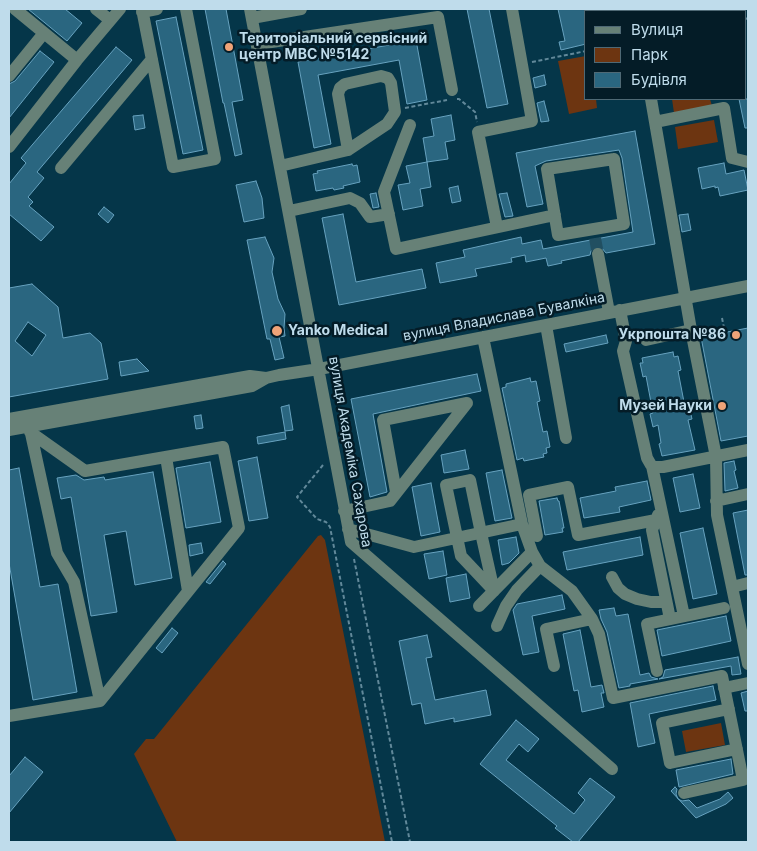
<!DOCTYPE html>
<html>
<head>
<meta charset="utf-8">
<style>
  body { margin:0 }
  #map { position:relative; width:757px; height:851px; overflow:hidden; background:#053649; font-family:Inter,sans-serif }
  canvas { display:block }
  .frame { position:absolute; inset:0; border:10px solid #bfdceb; pointer-events:none }
  .legend { position:absolute; left:584px; top:10px; width:162px; height:90px; box-sizing:border-box; background:#041c27; border:1px solid #4f6975; margin:0; padding:6px 9px; list-style:none; font-size:15px; color:#bfdceb }
  .legend li { display:flex; align-items:center; gap:10px; height:25px }
  .legend b { width:25px; border:1px solid #4f6975 }
</style>
</head>
<body>
<div id="map">
<canvas width="757" height="851"></canvas>
<div class="frame"></div>
<ul class="legend">
<li><b style="height:6px;background:#678177"></b>Вулиця</li>
<li><b style="height:14px;background:#6d3511"></b>Парк</li>
<li><b style="height:14px;background:#2a6680"></b>Будівля</li>
</ul>
</div>
<script>
const c = document.querySelector('canvas').getContext('2d');
c.lineJoin = 'round';
function fillPath(path, color) {
  c.fillStyle = color;
  c.fill(path, 'evenodd');
}
function shape(rows) {
  const path = new Path2D();
  for (const r of rows) {
    path.moveTo(r[0], r[1]);
    for (let i = 2; i < r.length; i += 2) path.lineTo(r[i], r[i + 1]);
  }
  return path;
}
function trace(path, color, width, dash) {
  c.strokeStyle = color;
  c.lineWidth = width;
  c.lineCap = dash ? 'butt' : 'round';
  c.setLineDash(dash || []);
  c.stroke(path);
}
function drawText(font, color, halo, rows, align = 'center') {
  c.font = font + ' Inter,sans-serif';
  c.lineWidth = 5;
  c.setLineDash([]);
  c.textBaseline = 'middle';
  c.strokeStyle = halo;
  c.fillStyle = color;
  for (const [text, x, y, turn = 0] of rows) {
    c.save();
    c.translate(x, y);
    c.rotate((+turn || 0) * Math.PI / 180);
    c.textAlign = isNaN(turn) ? turn : align;
    if (halo) c.strokeText(text, 0, 0);
    c.fillText(text, 0, 0);
    c.restore();
  }
}
fillPath(shape([
  [586,56,586,99,596,99,597,108,569,114,558,61],
  [672,99,710,99,712,106,674,113],
  [714,120,718,142,678,149,675,127],
  [321,535,325,540,385,842,177,842,134,754,146,739,154,739,318,536],
  [721,723,725,745,686,752,682,731]
]), '#6d3511');
const building = shape([
  [28,9,65,9,82,23,67,41,28,9],
  [205,9,226,9,243,100,232,102,242,154,235,156,224,103,223,103,205,9],
  [467,9,489,9,508,104,487,108,467,9],
  [558,9,586,9,586,44,561,50,559,42,565,41,558,9],
  [176,17,203,150,183,154,156,21,176,17],
  [416,40,427,100,407,104,399,60,318,75,331,144,314,148,298,62,416,40],
  [116,47,132,60,37,172,44,178,28,197,33,202,29,206,54,227,41,241,9,214,9,184,26,163,21,158,116,47],
  [40,51,54,62,9,118,9,84,15,81,40,51],
  [544,75,546,85,535,88,533,78,544,75],
  [739,99,748,99,748,128,745,128,739,99],
  [544,101,549,121,541,122,537,103,544,101],
  [143,115,145,128,135,130,133,116,143,115],
  [451,115,455,140,445,142,448,159,427,162,423,138,434,136,431,119,451,115],
  [635,131,655,244,606,253,601,247,596,246,591,251,590,255,561,261,562,263,548,266,546,258,526,262,525,255,511,258,512,262,475,269,477,276,440,283,436,263,465,257,463,250,521,237,522,244,541,240,543,249,633,232,622,158,619,150,546,161,535,166,543,204,527,207,516,153,635,131],
  [427,162,431,187,420,189,423,206,403,210,398,185,410,183,406,166,427,162],
  [724,163,726,174,744,170,748,190,720,196,718,187,715,188,715,186,702,189,698,168,724,163],
  [352,164,353,166,357,165,360,182,343,186,344,188,334,190,333,188,316,191,313,174,318,173,317,171,352,164],
  [256,181,262,198,264,218,244,222,236,185,256,181],
  [458,186,461,201,452,203,449,188,458,186],
  [376,193,379,207,373,208,370,194,376,193],
  [507,193,513,216,505,217,499,194,507,193],
  [104,207,114,215,108,223,98,214,104,207],
  [343,214,356,282,422,269,426,288,339,305,322,218,343,214],
  [688,214,691,230,682,232,679,215,688,214],
  [265,237,274,258,272,272,278,299,285,314,284,328,285,336,279,337,284,358,275,360,270,339,267,339,247,240,265,237],
  [32,284,58,307,63,338,90,333,101,343,108,379,9,397,9,288,32,284],
  [28,322,46,335,32,356,15,341,28,322],
  [748,328,748,436,721,441,701,337,748,328],
  [606,335,608,343,566,352,564,344,606,335],
  [673,352,674,357,678,356,681,370,678,371,684,402,688,402,692,419,688,420,695,450,662,456,659,444,661,443,658,425,653,427,650,414,653,413,646,376,643,377,640,363,643,363,642,358,673,352],
  [137,359,149,371,121,376,119,362,137,359],
  [477,374,481,391,373,414,387,492,370,497,351,399,477,374],
  [530,378,531,382,536,381,540,401,537,402,543,432,547,431,550,447,546,448,547,453,543,454,544,457,524,461,523,458,517,460,502,388,506,387,506,384,530,378],
  [289,405,293,430,285,431,281,407,289,405],
  [201,415,203,428,196,429,194,416,201,415],
  [285,432,286,439,258,444,257,437,285,432],
  [465,450,469,469,444,473,441,455,465,450],
  [257,457,268,518,249,521,238,461,257,457],
  [734,461,736,470,734,471,738,488,725,491,724,463,734,461],
  [210,462,221,522,186,528,176,468,210,462],
  [19,468,40,587,58,584,77,692,33,700,9,563,9,470,19,468],
  [502,470,512,518,495,521,486,473,502,470],
  [153,472,172,578,135,585,126,531,104,535,117,612,91,616,71,497,61,499,57,478,76,475,84,480,104,477,105,480,153,472],
  [693,474,700,508,680,512,673,478,693,474],
  [647,481,651,500,619,507,620,512,584,518,580,498,616,491,615,487,647,481],
  [431,483,440,532,421,536,412,487,431,483],
  [557,498,558,501,559,501,564,528,562,528,563,532,545,535,539,501,557,498],
  [748,510,748,575,745,575,733,513,748,510],
  [703,528,717,594,693,599,680,533,703,528],
  [516,537,519,553,509,563,502,565,498,540,516,537],
  [640,537,643,555,567,570,563,552,640,537],
  [201,543,203,553,190,556,189,545,201,543],
  [443,551,447,575,429,579,424,554,443,551],
  [223,561,226,564,210,584,206,582,223,561],
  [466,574,470,598,450,602,446,578,466,574],
  [562,595,565,609,532,616,539,652,523,655,513,610,517,604,562,595],
  [614,608,616,616,628,614,640,675,649,673,651,677,658,679,630,684,630,686,619,688,607,632,601,619,599,610,614,608],
  [726,616,731,641,662,656,657,630,726,616],
  [172,628,178,633,162,653,156,648,172,628],
  [580,630,591,687,602,685,604,693,601,693,604,707,582,712,578,690,574,691,563,634,580,630],
  [427,635,432,657,426,658,435,700,486,690,491,715,454,722,454,718,425,724,421,703,412,705,399,641,427,635],
  [738,657,741,674,732,675,731,666,659,679,663,677,665,670,738,657],
  [713,686,716,700,649,714,655,743,638,747,630,703,713,686],
  [748,691,748,711,745,711,741,693,748,691],
  [516,720,539,739,528,752,519,744,506,760,574,814,585,800,578,793,590,778,615,797,578,842,573,842,555,828,557,826,480,764,516,720],
  [25,757,43,772,9,813,9,776,25,757],
  [731,759,733,774,679,787,676,770,731,759],
  [675,787,677,789,676,794,678,799,682,801,689,800,697,808,720,799,728,792,733,798,726,804,696,818,671,791,675,787]
]);
fillPath(building, '#2a6680');
trace(building, '#67a2bf', 1);
trace(shape([
  [595,238,598,254]
]), '#214f61', 12, [12, 6]);
trace(shape([
  [746,19,748,18],
  [532,62,586,51],
  [457,99,459,99,475,112,477,122],
  [405,108,447,100],
  [722,318,725,333],
  [323,465,297,497,317,519,326,522,330,527,392,842],
  [354,559,410,842]
]), '#62899a', 2, [4, 2.5]);
trace(shape([
  [15,9,77,60],
  [96,9,110,20],
  [142,9,173,167,215,159,186,9],
  [250,9,351,542,612,769],
  [641,11,642,9],
  [142,12,157,9],
  [252,18,301,9],
  [258,44,438,17,452,90],
  [9,76,44,33],
  [651,99,691,330,716,457,717,515,748,664],
  [655,122,724,108,732,158,748,162],
  [410,125,384,192,396,249,555,215],
  [9,147,77,60,120,9],
  [614,159,624,224,558,235,547,169,614,159],
  [280,166,348,150,387,124,395,112,391,83,388,78,381,76,345,84,340,88,338,94,348,150],
  [61,168,152,59],
  [289,211,350,198,360,203,370,217,389,214],
  [497,227,478,132,532,121,512,9],
  [598,254,609,312],
  [620,310,626,341,623,351,647,458,651,465,654,467,663,467,748,450],
  [546,325,566,438],
  [483,337,522,524,532,552,540,566,572,591,592,619,599,634,613,698,722,676,743,780,684,793],
  [646,340,691,330],
  [9,419,250,376,266,378],
  [30,429,57,553,74,582,100,701],
  [9,430,252,386,266,378,279,375,319,369,748,286],
  [166,457,188,591],
  [652,466,684,616],
  [470,480,481,533,494,591,461,556,446,485,470,480],
  [396,492,383,420,467,403],
  [716,501,748,494],
  [344,511,390,501,467,403],
  [658,515,652,530,670,619],
  [348,529,414,547,522,524],
  [537,536,529,495,568,487,578,535,656,520],
  [612,577,618,588,625,594,637,599,651,602,666,602],
  [732,587,748,583],
  [479,606,532,552],
  [497,626,506,606,517,590,540,566],
  [554,666,546,629,592,619],
  [657,671,647,624,724,608],
  [724,688,748,683],
  [729,709,662,723,670,763,737,749],
  [9,716,100,701,239,528,223,447,85,471,30,432]
]), '#678177', 12);
for (const [x, y, r, color] of [
  [229,47,5,"#efa378"],
  [277,331,6,"#efa378"],
  [736,335,5,"#efa378"],
  [722,406,5,"#efa378"]
]) {
  const dot = new Path2D();
  dot.arc(x, y, r, 0, 2 * Math.PI);
  c.fillStyle = color;
  c.fill(dot);
  trace(dot, '#041c27', 2);
}
drawText('bold 14px', '#bfdceb', '#041c27', [
  ["Територіальний сервісний",239,39],
  ["центр МВС №5142",239,55],
  ["Yanko Medical",288,331],
  ["Укрпошта №86",726,335,"right"],
  ["Музей Науки",712,406,"right"]
], 'left');
drawText('14px', '#bfdceb', '#041c27', [
  ["вулиця Владислава Бувалкіна",504,317,-11],
  ["вулиця Академіка Сахарова",350,452,80]
]);
</script>
</body>
</html>
